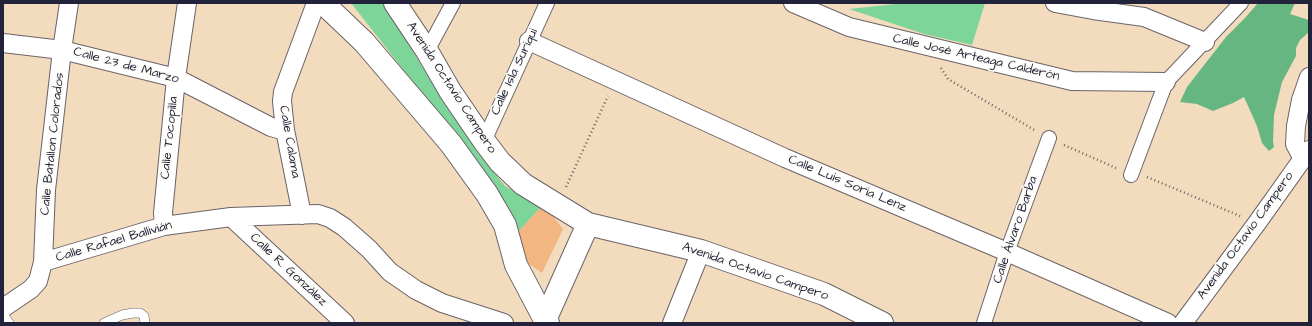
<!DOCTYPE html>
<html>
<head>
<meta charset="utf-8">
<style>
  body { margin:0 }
  #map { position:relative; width:1312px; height:326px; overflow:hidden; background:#f3dbbd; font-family:"Architects Daughter",sans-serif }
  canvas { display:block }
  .frame { position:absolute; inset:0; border:4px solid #22223b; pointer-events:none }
</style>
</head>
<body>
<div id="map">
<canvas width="1312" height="326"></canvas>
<div class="frame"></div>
</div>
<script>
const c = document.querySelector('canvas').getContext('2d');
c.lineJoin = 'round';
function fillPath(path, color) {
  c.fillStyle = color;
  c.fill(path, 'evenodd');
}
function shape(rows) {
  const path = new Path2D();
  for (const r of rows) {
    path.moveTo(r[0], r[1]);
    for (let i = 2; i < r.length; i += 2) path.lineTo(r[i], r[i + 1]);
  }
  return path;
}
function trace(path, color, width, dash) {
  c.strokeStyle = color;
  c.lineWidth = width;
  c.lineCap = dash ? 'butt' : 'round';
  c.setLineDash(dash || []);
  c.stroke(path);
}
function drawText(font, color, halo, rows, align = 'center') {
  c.font = font + ' "Architects Daughter",sans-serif';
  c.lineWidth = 3.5;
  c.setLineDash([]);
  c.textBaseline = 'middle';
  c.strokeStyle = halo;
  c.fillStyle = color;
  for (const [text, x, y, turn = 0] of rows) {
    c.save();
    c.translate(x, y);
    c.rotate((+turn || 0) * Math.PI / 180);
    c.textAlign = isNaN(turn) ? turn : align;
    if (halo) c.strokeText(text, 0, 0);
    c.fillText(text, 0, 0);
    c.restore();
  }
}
fillPath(shape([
  [351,3,383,3,434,86,482,158,505,186,527,199,544,204,518,232,468,152],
  [906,3,985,3,972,45,924,34,849,9]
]), '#7ed59a');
fillPath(shape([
  [1258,3,1295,3,1290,14,1309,20,1309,32,1300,40,1296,48,1296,56,1282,82,1274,115,1273,141,1274,147,1269,151,1262,143,1257,126,1244,97,1233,103,1213,111,1197,104,1180,102,1187,87,1226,37,1245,18]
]), '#66b682');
fillPath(shape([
  [544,204,563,229,542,273,525,261,518,232]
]), '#f1b681');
const service = shape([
  [3,314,9,323],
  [104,323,122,315,133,313,140,313,144,316,145,323]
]);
const pedestrian = shape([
  [427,51,453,3],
  [484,141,547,3],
  [1131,175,1166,82,1241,3],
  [984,323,1007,252,1049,138]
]);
const minor = shape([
  [793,3,849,27,1072,81,1166,82],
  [1055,3,1093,10,1144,17,1205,42],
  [529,41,785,158,1007,252,1168,323],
  [3,43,62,50,176,78,271,127,278,129,285,130],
  [1303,159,1295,144,1296,126,1301,100,1309,77],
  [302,215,285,130,282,101,283,92,316,3],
  [231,217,345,323],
  [164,226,163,213,176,78,187,3],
  [43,262,164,226,231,217,318,214,330,218,344,227,369,249,390,272,416,290,442,303,504,323],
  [3,308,31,289,38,281,43,262,46,190,62,50,69,3],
  [672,323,701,251],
  [1183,323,1257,223,1309,150]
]);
const tertiary = shape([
  [323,3,364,42,451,144,487,194,505,225,516,265,545,320,548,323],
  [395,3,427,51,450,91,484,141,500,162,523,184,588,224,701,251,824,294,882,323],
  [545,320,588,224]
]);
trace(service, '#6b6368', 10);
trace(pedestrian, '#6b6368', 16);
trace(minor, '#6b6368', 20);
trace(tertiary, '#6b6368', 24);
trace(shape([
  [941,68,948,79,1036,131],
  [1064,145,1116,168],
  [1147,177,1240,216],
  [566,187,608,96]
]), '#6b6368', 2.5, [1, 3]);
trace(service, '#fff', 9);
trace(pedestrian, '#fff', 14);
trace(minor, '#fff', 18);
trace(tertiary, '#fff', 22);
drawText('13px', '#22223b', '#fdfcf7', [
  ["Calle José Arteaga Calderón",976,58,13],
  ["Calle 23 de Marzo",126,66,15],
  ["Calle Isla Suriqui",515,72,-65],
  ["Avenida Octavio Campero",451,88,57],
  ["Calle Tocopilla",170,138,-84],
  ["Calle Calama",289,142,80],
  ["Calle Batallon Colorados",53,144,-84],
  ["Calle Luis Soria Lenz",847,184,23],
  ["Calle Álvaro Barba",1016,230,-71],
  ["Avenida Octavio Campero",1246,236,-54],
  ["Calle Rafael Ballivián",114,242,-16],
  ["Calle R. González",288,270,43],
  ["Avenida Octavio Campero",755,272,19]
]);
</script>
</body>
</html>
